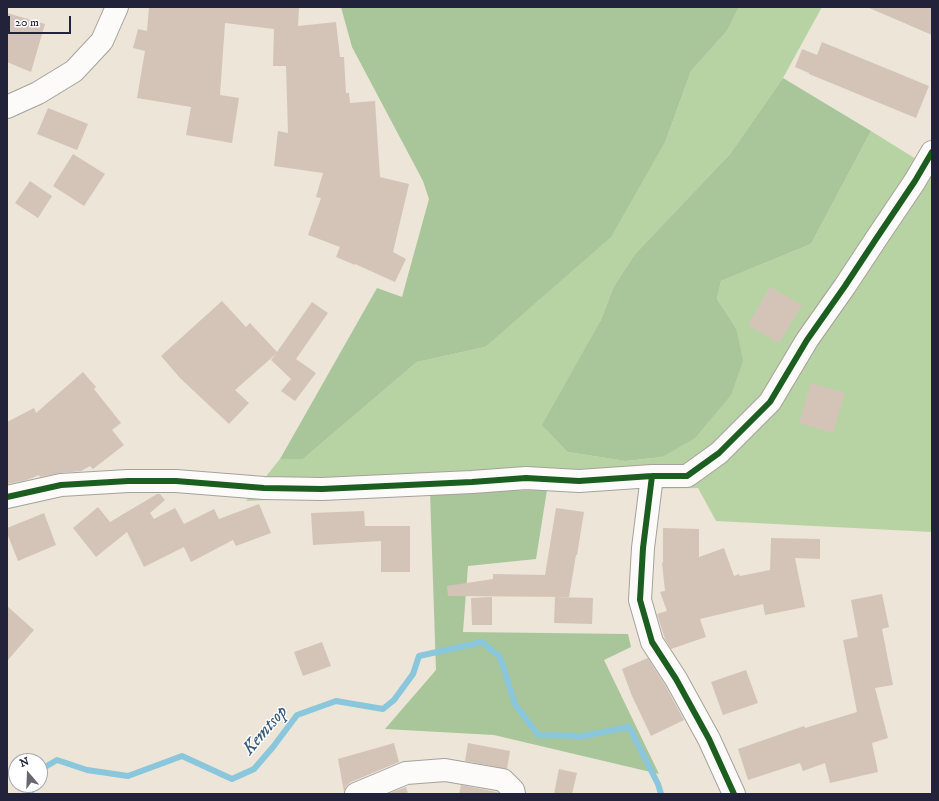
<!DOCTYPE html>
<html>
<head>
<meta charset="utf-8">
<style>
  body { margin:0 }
  #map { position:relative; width:939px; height:801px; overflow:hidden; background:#ece5d8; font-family:"IM FELL DW Pica",serif }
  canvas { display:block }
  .frame { position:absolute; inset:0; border:8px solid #22223b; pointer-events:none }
  .north { position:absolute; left:8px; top:753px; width:40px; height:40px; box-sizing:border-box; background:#fff; border:1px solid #a7a7b1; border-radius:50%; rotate:341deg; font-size:11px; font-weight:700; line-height:16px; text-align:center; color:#22223b }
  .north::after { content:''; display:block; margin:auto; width:14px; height:18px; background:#696672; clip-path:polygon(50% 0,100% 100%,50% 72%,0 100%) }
  .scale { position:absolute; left:8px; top:16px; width:63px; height:18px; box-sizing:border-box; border:2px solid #22223b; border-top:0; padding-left:5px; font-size:12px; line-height:14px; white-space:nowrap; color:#22223b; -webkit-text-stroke:3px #fff; paint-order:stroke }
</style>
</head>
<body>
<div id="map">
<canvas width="939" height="801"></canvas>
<div class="frame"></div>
<div class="north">N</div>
<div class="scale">20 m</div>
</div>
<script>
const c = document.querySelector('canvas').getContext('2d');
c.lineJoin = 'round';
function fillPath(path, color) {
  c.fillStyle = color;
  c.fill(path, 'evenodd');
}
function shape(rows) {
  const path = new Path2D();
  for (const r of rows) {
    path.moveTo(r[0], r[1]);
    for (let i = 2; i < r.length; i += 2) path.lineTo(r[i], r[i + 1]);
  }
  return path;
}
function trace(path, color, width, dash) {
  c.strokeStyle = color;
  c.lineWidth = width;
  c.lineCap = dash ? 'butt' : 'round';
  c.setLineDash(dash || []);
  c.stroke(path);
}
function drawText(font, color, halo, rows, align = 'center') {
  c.font = font + ' "IM FELL DW Pica",serif';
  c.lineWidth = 3;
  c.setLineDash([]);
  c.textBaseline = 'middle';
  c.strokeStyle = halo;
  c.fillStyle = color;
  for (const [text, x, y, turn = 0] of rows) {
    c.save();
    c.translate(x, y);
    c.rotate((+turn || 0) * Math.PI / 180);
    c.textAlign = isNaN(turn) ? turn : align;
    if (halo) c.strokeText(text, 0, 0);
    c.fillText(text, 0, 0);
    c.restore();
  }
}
fillPath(shape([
  [739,7,822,7,783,78,730,154,635,254,614,286,600,322,568,452,627,461,662,457,736,328,717,299,721,281,811,244,871,131,932,169,932,532,716,521,698,488,430,492,246,501,280,459,303,459,417,362,485,347,666,140,691,71,727,31]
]), '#b8d3a3');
fillPath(shape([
  [341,7,739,7,727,31,691,71,666,140,611,237,485,347,417,362,303,459,280,459,377,288,402,297,429,199,423,181,352,47],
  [783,78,871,131,811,244,721,281,717,299,736,328,743,361,731,395,695,438,662,457,626,461,568,452,542,425,600,322,614,286,635,254,730,154],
  [547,490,536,559,468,566,463,632,628,634,631,647,604,660,659,774,494,735,385,729,436,670,430,492]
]), '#a9c59a');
trace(shape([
  [40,770,57,760,87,770,128,776,182,756,232,779,254,769,273,747,297,715,336,701,383,709,394,700,413,674,419,656,482,642,500,657,515,704,538,735,583,736,629,727,658,784,661,794],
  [31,785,31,794]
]), '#8ac6dc', 6);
fillPath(shape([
  [149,7,299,7,298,26,336,22,340,57,344,57,346,93,349,93,350,103,375,101,380,177,409,184,393,252,406,259,395,282,355,264,355,265,336,257,340,247,308,235,321,198,316,197,323,173,274,166,278,131,288,133,286,66,273,66,274,29,225,23,220,95,239,98,232,143,186,135,191,107,137,98,145,51,133,48,138,29,147,31],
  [867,7,932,7,932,35],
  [7,13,45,24,31,72,7,62],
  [822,42,929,86,916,118,809,74,809,73,795,67,802,49,817,55],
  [48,108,88,124,77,150,37,134],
  [73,154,105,174,84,206,53,186],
  [30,181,52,196,38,218,15,203],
  [770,287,802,305,779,343,748,325],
  [222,301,246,327,250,323,277,352,312,302,328,313,296,359,316,373,295,401,281,391,291,379,271,360,276,354,235,390,249,403,229,424,180,378,161,356],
  [83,372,96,387,94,389,121,423,112,430,124,445,93,469,90,466,81,471,60,473,40,477,39,475,27,480,7,484,7,422,34,408,36,413],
  [811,383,845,393,833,433,799,423],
  [157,494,160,494,165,500,150,513,154,519,175,508,184,524,214,509,219,519,259,504,271,533,236,546,233,540,191,562,184,547,144,567,127,532,96,557,73,528,98,507,110,522],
  [556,508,584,512,577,555,576,555,569,597,448,596,447,586,493,579,493,574,545,575],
  [364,511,365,526,410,526,410,572,381,572,381,541,313,545,311,513],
  [44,513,56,545,18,561,7,533,7,528],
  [663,528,699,529,699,557,724,548,734,576,739,574,740,576,770,570,771,538,820,539,820,559,795,558,805,607,765,615,763,604,700,619,706,637,671,649,665,639,657,614,667,611,660,592,665,591,662,563,663,562],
  [882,594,889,627,882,629,893,685,875,688,888,738,872,743,878,772,830,783,825,763,803,771,800,763,748,780,738,749,804,726,805,728,857,712,843,640,858,637,851,600],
  [492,597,492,625,472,625,471,598],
  [555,597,593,598,592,624,554,623],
  [7,606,34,630,7,661],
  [322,642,331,666,303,676,294,652],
  [648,658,665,685,684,720,651,736,632,696,622,669],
  [746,670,758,703,723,715,711,682],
  [394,743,399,762,351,782,346,786,344,792,338,759],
  [468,743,510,751,507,769,465,761],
  [559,769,577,773,572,794,554,794],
  [461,785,497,792,499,794,459,794],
  [406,787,408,794,388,794]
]), '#d4c4b8');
const minor = shape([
  [7,107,38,93,74,71,102,41,117,7],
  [652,476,643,548,640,600,652,642,676,679,709,739,734,794],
  [7,497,61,485,128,481,176,481,264,488,322,489,472,482,526,478,579,481,652,476,687,476,719,453,770,402,807,340,845,286,876,239,915,181,932,152],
  [356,794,406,773,445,770,503,780,513,790,514,794]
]);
trace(minor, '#a5a19d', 24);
trace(minor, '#fcfbf9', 22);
trace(shape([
  [652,476,643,548,640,600,652,642,676,679,709,739,734,794],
  [7,497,61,485,128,481,176,481,264,488,322,489,472,482,526,478,579,481,652,476,687,476,719,453,770,402,807,340,845,286,876,239,915,181,932,152]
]), '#1b5e20', 6);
drawText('italic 18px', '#3b5e7c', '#fff', [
  ["Kemtsop",266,731,-49]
]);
</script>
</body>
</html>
